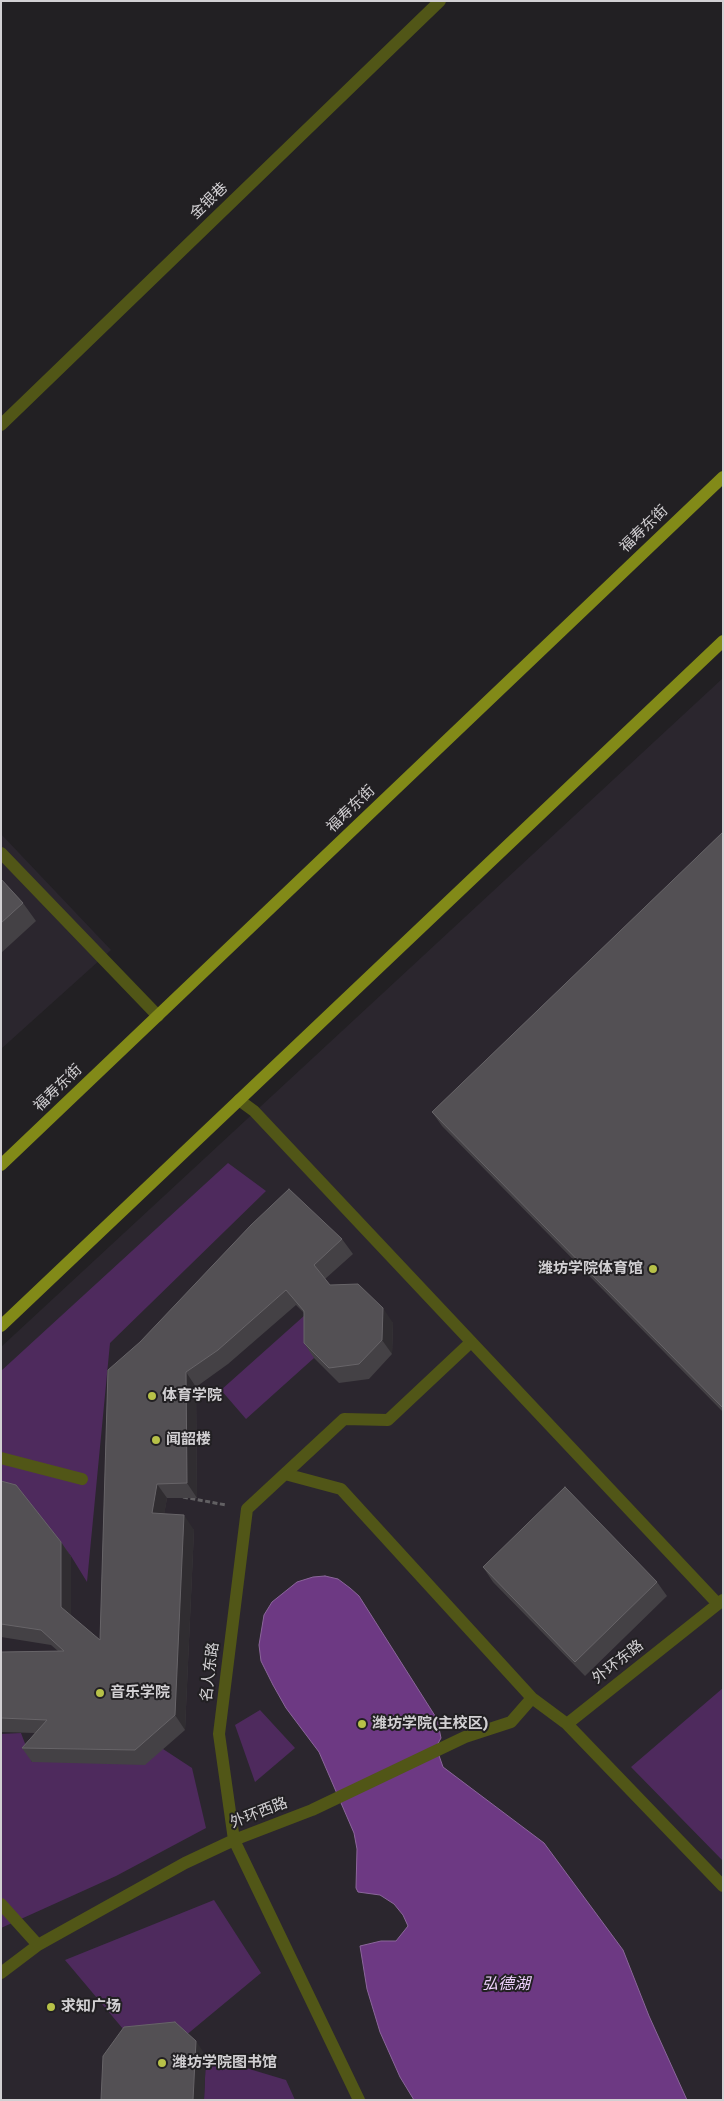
<!DOCTYPE html>
<html>
<head>
<meta charset="utf-8">
<style>
  body { margin:0 }
  #map { position:relative; width:724px; height:2101px; overflow:hidden; background:#222023; font-family:"Work Sans",sans-serif }
  canvas { display:block }
  .frame { position:absolute; inset:0; border:2px solid #d2d0d3; pointer-events:none }
</style>
</head>
<body>
<div id="map">
<canvas width="724" height="2101"></canvas>
<div class="frame"></div>
</div>
<script>
const c = document.querySelector('canvas').getContext('2d');
c.lineJoin = 'round';
function fillPath(path, color) {
  c.fillStyle = color;
  c.fill(path, 'evenodd');
}
function shape(rows) {
  const path = new Path2D();
  for (const r of rows) {
    path.moveTo(r[0], r[1]);
    for (let i = 2; i < r.length; i += 2) path.lineTo(r[i], r[i + 1]);
  }
  return path;
}
function trace(path, color, width, dash) {
  c.strokeStyle = color;
  c.lineWidth = width;
  c.lineCap = dash ? 'butt' : 'round';
  c.setLineDash(dash || []);
  c.stroke(path);
}
function drawText(font, color, halo, rows, align = 'center') {
  c.font = font + ' "Work Sans","Noto Sans SC",sans-serif';
  c.lineWidth = 4;
  c.setLineDash([]);
  c.textBaseline = 'middle';
  c.strokeStyle = halo;
  c.fillStyle = color;
  for (const [text, x, y, turn = 0] of rows) {
    c.save();
    c.translate(x, y);
    c.rotate((+turn || 0) * Math.PI / 180);
    c.textAlign = isNaN(turn) ? turn : align;
    if (halo) c.strokeText(text, 0, 0);
    c.fillText(text, 0, 0);
    c.restore();
  }
}
fillPath(shape([
  [723,678,723,2100,1,2100,1,1347],
  [1,834,111,950,1,1049]
]), '#2b262e');
fillPath(shape([
  [228,1163,266,1191,110,1343,87,1582,71,1556,26,1499,1,1493,1,1371],
  [305,1315,314,1358,246,1419,221,1390],
  [723,1688,723,1861,631,1767],
  [260,1710,295,1748,255,1782,235,1725],
  [21,1733,32,1762,163,1749,192,1768,206,1828,116,1876,1,1928,1,1734],
  [214,1900,261,1973,185,2036,134,2042,65,1960],
  [206,2056,286,2080,295,2100,204,2100]
]), '#4e2a5d');
const water = shape([
  [325,1576,338,1579,350,1588,359,1596,437,1719,441,1738,436,1747,443,1767,544,1843,623,1950,649,2016,687,2100,414,2100,400,2077,380,2032,367,1989,360,1946,381,1941,396,1941,408,1926,403,1915,394,1904,380,1895,358,1892,356,1888,357,1849,354,1833,319,1752,286,1708,273,1685,261,1661,259,1645,264,1615,272,1602,297,1582,313,1577,325,1576]
]);
fillPath(water, '#6d3983');
trace(water, '#8b669b', 1);
trace(shape([
  [183,1497,226,1505]
]), '#626063', 3, [5, 2.5]);
trace(shape([
  [1,425,440,1],
  [1,853,158,1016],
  [239,1100,254,1111,718,1604],
  [1,1458,82,1479],
  [285,1474,341,1489,532,1698,567,1724,723,1600],
  [567,1724,723,1886],
  [1,1904,38,1945],
  [1,1973,38,1945,185,1863,234,1840,312,1810,465,1737,511,1722,532,1698],
  [359,2100,234,1840,219,1734,247,1509,344,1419,388,1420,470,1343]
]), '#515617', 12);
trace(shape([
  [1,1165,723,477],
  [1,1326,723,641]
]), '#828a18', 12);
fillPath(shape([
  [723,832,723,1412,442,1126,432,1112],
  [1,879,23,903,36,921,1,953],
  [342,1239,353,1254,325,1279,330,1285,393,1323,392,1354,369,1379,339,1383,314,1358,304,1343,304,1313,296,1305,228,1364,196,1387,197,1498,167,1498,164,1514,194,1530,185,1730,145,1765,32,1762,22,1748,35,1733,1,1732,1,1652,58,1651,51,1645,1,1637,1,1481,61,1542,71,1557,71,1616,100,1640,108,1370],
  [483,1567,657,1582,667,1596,585,1676,493,1582]
]), '#444145');
fillPath(shape([
  [383,1308,393,1323,392,1354,382,1340],
  [186,1372,196,1387,197,1498,187,1483],
  [157,1484,167,1498,162,1528,152,1513],
  [184,1515,194,1530,185,1730,175,1715],
  [61,1542,71,1557,71,1622,61,1607],
  [196,2041,206,2056,204,2100,193,2100]
]), '#302d31');
const building = shape([
  [723,832,723,1408,432,1112,723,832],
  [1,879,23,903,1,923,1,879],
  [289,1189,342,1239,314,1265,330,1285,358,1284,383,1308,382,1340,359,1364,329,1368,304,1343,304,1311,286,1290,218,1350,186,1372,187,1483,157,1484,152,1513,184,1515,175,1715,135,1750,22,1748,47,1720,1,1718,1,1652,64,1651,41,1630,1,1624,1,1481,16,1485,61,1542,61,1607,100,1640,108,1370,140,1342,251,1225,289,1189],
  [565,1487,657,1582,575,1662,483,1567,565,1487],
  [175,2022,196,2041,193,2100,101,2100,103,2056,124,2027,175,2022]
]);
fillPath(building, '#535054');
trace(building, '#676468', 1);
for (const [x, y, r, color] of [
  [653,1269,5,"#b7c148"],
  [152,1396,5,"#b7c148"],
  [156,1440,5,"#b7c148"],
  [100,1693,5,"#b7c148"],
  [362,1724,5,"#b7c148"],
  [51,2007,5,"#b7c148"],
  [162,2063,5,"#b7c148"]
]) {
  const dot = new Path2D();
  dot.arc(x, y, r, 0, 2 * Math.PI);
  c.fillStyle = color;
  c.fill(dot);
  trace(dot, '#222023', 2);
}
drawText('15px', '#d2d0d3', '#222023', [
  ["金银巷",209,201,-44],
  ["福寿东街",644,529,-44],
  ["福寿东街",351,809,-44],
  ["福寿东街",58,1088,-44],
  ["外环东路",618,1662,-38],
  ["名人东路",210,1672,-83],
  ["外环西路",259,1813,-21]
]);
drawText('bold 15px', '#d2d0d3', '#222023', [
  ["潍坊学院体育馆",643,1269,"right"],
  ["体育学院",162,1396],
  ["闻韶楼",166,1440],
  ["音乐学院",110,1693],
  ["潍坊学院(主校区)",372,1724],
  ["求知广场",61,2007],
  ["潍坊学院图书馆",172,2063]
], 'left');
drawText('italic 16px', '#edd1fb', '#222023', [
  ["弘德湖",506,1984]
]);
</script>
</body>
</html>
